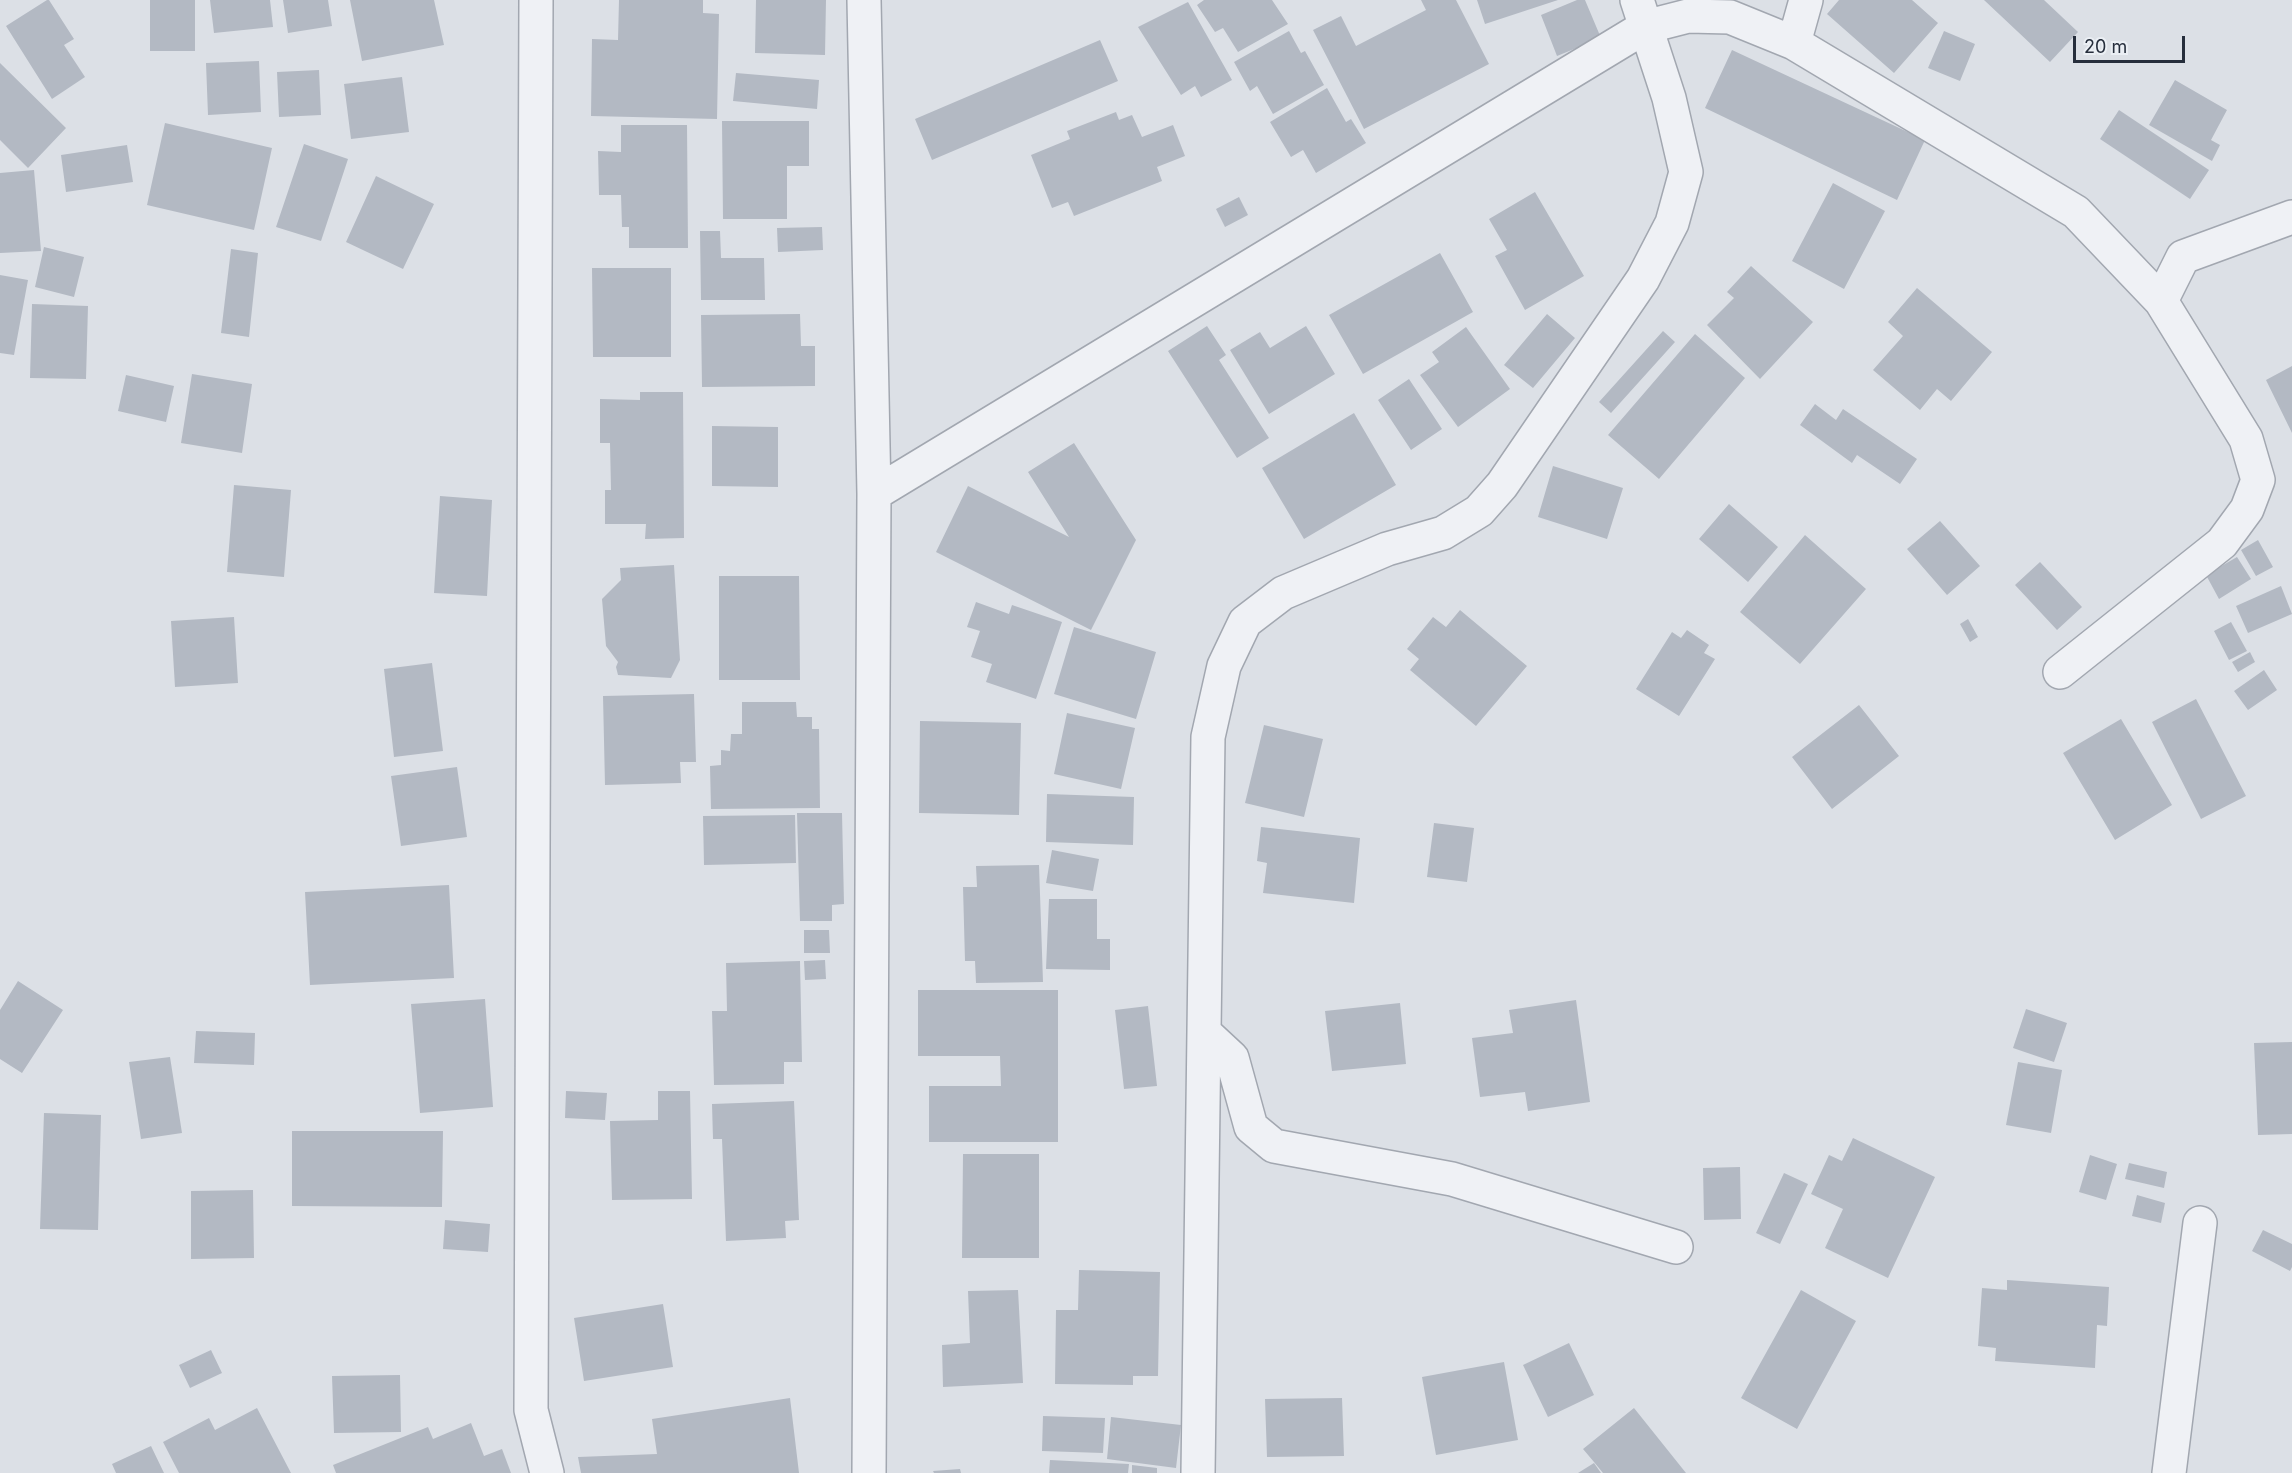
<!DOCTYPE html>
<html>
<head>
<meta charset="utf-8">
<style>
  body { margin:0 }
  #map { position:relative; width:2292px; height:1473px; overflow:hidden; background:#dce0e6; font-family:Inter,sans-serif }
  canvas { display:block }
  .scale { position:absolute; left:2073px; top:36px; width:112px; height:27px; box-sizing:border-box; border:3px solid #262e3c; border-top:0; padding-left:8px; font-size:18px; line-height:21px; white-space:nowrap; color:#262e3c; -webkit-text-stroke:4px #ebeff4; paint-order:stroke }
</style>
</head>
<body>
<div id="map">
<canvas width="2292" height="1473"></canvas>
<div class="scale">20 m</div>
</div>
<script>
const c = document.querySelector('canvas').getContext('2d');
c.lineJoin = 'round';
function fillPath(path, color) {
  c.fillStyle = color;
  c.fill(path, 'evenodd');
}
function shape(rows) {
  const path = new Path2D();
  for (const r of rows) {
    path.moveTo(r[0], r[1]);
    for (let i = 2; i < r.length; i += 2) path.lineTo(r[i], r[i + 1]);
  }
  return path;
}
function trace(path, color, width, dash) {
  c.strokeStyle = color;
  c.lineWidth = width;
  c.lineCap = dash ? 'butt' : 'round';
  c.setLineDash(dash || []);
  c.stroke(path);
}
fillPath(shape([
  [47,0,49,0,74,39,64,45,85,77,52,99,6,26],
  [150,0,195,0,195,51,150,51],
  [210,0,270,0,273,27,214,33],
  [283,0,328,0,332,26,288,33],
  [350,0,434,0,444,45,362,61],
  [619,0,703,0,703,13,719,14,717,119,591,116,592,39,618,40],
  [756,0,826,0,825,55,755,53],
  [1204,0,1272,0,1288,24,1238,52,1223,28,1215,32,1197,5],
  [1421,0,1456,0,1489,64,1364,129,1313,30,1341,16,1356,46,1426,10],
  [1477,0,1558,0,1485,24],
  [1577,0,1585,0,1601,38,1557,56,1541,15],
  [1839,0,1912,0,1938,23,1894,73,1827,14],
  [1984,0,2044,0,2078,32,2050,62],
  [1188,2,1232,80,1201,97,1195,86,1181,95,1138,27],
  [1289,31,1301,53,1305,51,1324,85,1273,114,1257,86,1250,91,1234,62],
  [1944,31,1975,44,1960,81,1928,68],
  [1100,40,1118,81,932,160,915,119],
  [1732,50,1925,140,1897,200,1705,108],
  [259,61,261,112,208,115,206,63],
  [0,63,66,128,28,168,0,140],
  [319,70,321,115,279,117,277,72],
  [736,73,819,80,817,109,733,101],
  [402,77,409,132,351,139,344,84],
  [2175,80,2227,110,2211,140,2220,145,2212,161,2149,125],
  [1327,88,1346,122,1351,119,1366,143,1316,173,1303,150,1291,157,1270,122],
  [2119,110,2209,170,2190,199,2100,139],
  [1116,112,1119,120,1132,115,1142,137,1173,125,1185,156,1157,167,1162,181,1074,216,1068,202,1052,208,1031,155,1070,139,1067,131],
  [722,121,809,121,809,166,787,166,787,219,723,219],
  [165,123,272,148,254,230,147,205],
  [621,125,687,125,688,248,629,248,629,227,622,227,621,195,599,195,598,151,621,152],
  [304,144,348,159,321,241,276,227],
  [127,145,133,182,66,192,61,155],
  [34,170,41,251,0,253,0,173],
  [376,176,434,204,403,269,346,242],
  [1833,183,1885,211,1844,289,1792,261],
  [1535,192,1584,276,1525,310,1495,256,1507,250,1489,219],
  [1239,197,1248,215,1225,227,1216,209],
  [822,227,823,250,778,252,777,228],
  [700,231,720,231,721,258,764,258,765,300,701,300],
  [44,247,84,257,74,297,35,287],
  [231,249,258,253,249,337,221,333],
  [1440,253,1473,312,1363,374,1329,315],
  [1751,266,1813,322,1760,379,1707,325,1734,298,1727,292],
  [592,268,671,268,671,357,593,357],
  [0,275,28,280,14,355,0,353],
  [1917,288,1992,352,1951,401,1937,389,1920,410,1873,370,1903,336,1888,322],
  [32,304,88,306,86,379,30,378],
  [800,314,801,346,815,346,815,386,702,387,701,315],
  [1547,314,1575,338,1533,388,1504,365],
  [1207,326,1226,355,1219,360,1269,438,1237,458,1168,351],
  [1306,326,1335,374,1269,414,1230,350,1260,332,1270,348],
  [1466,327,1510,389,1458,427,1420,375,1439,362,1432,352],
  [1663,331,1675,342,1611,413,1599,402],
  [1695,334,1745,378,1659,479,1608,435],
  [2292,366,2292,433,2266,380],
  [192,374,252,384,242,453,181,443],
  [126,375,174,386,166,422,118,411],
  [1409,379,1442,429,1411,450,1378,400],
  [640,392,683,392,684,538,645,539,646,524,605,524,605,490,611,490,610,443,600,443,600,399,640,400],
  [1815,404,1836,420,1843,409,1917,459,1900,484,1857,455,1852,463,1800,425],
  [1354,413,1396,485,1304,539,1262,468],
  [712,426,778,427,778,487,712,486],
  [1074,443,1136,540,1091,630,936,552,968,486,1069,537,1028,472],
  [1553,466,1623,488,1607,539,1538,517],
  [234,485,291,490,284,577,227,572],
  [440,496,492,500,487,596,434,593],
  [1729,504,1778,547,1748,582,1699,539],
  [1940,521,1980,566,1947,595,1907,549],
  [1805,535,1866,589,1800,664,1740,612],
  [2258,540,2273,567,2256,576,2241,550],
  [2237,557,2251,579,2219,599,2206,575],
  [2040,562,2082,607,2057,630,2015,585],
  [674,565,680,660,671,678,618,675,616,667,618,662,606,646,602,599,621,580,620,568],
  [719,576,799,576,800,680,719,680],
  [2281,586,2292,614,2248,633,2236,606],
  [976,602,1009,614,1012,605,1062,622,1036,699,986,682,992,664,971,657,980,631,967,627],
  [1460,610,1527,666,1476,726,1410,670,1419,659,1407,649,1433,617,1446,627],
  [234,617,238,683,175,687,171,621],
  [1968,619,1978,637,1970,642,1960,624],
  [2231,622,2247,651,2229,660,2214,631],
  [1074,627,1156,652,1136,719,1054,694],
  [1687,630,1709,645,1704,653,1715,659,1679,716,1636,689,1672,632,1681,638],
  [2250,652,2255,662,2238,672,2232,662],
  [432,663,443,751,394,757,384,669],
  [2264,670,2277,690,2248,710,2234,691],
  [694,694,696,762,680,762,681,783,605,785,603,696],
  [2196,699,2246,796,2201,819,2152,722],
  [742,702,796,702,797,717,812,717,812,729,819,729,820,808,711,809,710,766,721,765,721,750,730,751,731,734,742,734],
  [1859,705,1899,756,1832,809,1792,757],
  [1067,713,1135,728,1121,789,1054,774],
  [2121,719,2172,805,2115,840,2063,753],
  [920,721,1021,723,1019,815,919,813],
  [1264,725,1323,739,1304,817,1245,803],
  [457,767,467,837,401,846,391,776],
  [1047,794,1134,797,1133,845,1046,842],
  [797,813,842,813,844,904,832,905,832,921,800,921],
  [795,815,796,863,704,865,703,816],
  [1434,823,1474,828,1467,882,1427,877],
  [1261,827,1360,838,1354,903,1263,893,1267,863,1257,861],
  [1052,850,1099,859,1093,891,1046,883],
  [1039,865,1043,982,976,983,975,961,965,961,963,887,977,887,976,866],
  [449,885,454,978,310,985,305,892],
  [1049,899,1097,899,1097,939,1110,939,1110,970,1046,969],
  [804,930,829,930,830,953,804,953],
  [825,960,826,979,805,980,804,961],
  [800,961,802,1062,784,1062,784,1084,714,1085,712,1011,727,1011,726,963],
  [18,981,63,1010,22,1073,0,1059,0,1010],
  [918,990,1058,990,1058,1142,929,1142,929,1086,1001,1086,1000,1056,918,1056],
  [485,999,493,1107,420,1113,411,1004],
  [1576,1000,1590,1102,1528,1111,1525,1092,1480,1097,1472,1038,1513,1033,1509,1010],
  [1400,1003,1406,1064,1332,1071,1325,1011],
  [1148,1006,1157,1086,1124,1089,1115,1010],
  [2026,1009,2067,1023,2054,1062,2013,1048],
  [196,1031,255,1033,254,1065,194,1063],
  [2292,1042,2292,1134,2258,1135,2254,1043],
  [170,1057,182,1133,141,1139,129,1062],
  [2018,1062,2062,1070,2051,1133,2006,1125],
  [566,1091,607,1093,605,1120,565,1118],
  [658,1091,690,1091,692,1199,612,1200,610,1121,658,1120],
  [794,1101,799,1220,785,1221,786,1238,726,1241,722,1139,713,1139,712,1104],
  [44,1113,101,1115,98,1230,40,1229],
  [292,1131,443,1131,442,1207,292,1206],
  [1853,1138,1935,1177,1888,1278,1825,1248,1843,1209,1811,1194,1829,1155,1842,1161],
  [963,1154,1039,1154,1039,1258,962,1258],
  [2090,1155,2117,1164,2106,1200,2079,1192],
  [2129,1163,2167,1172,2164,1188,2125,1179],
  [1740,1167,1741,1219,1704,1220,1703,1168],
  [1784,1173,1808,1184,1780,1244,1756,1233],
  [253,1190,254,1258,191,1259,191,1191],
  [2137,1195,2165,1203,2161,1223,2132,1216],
  [445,1220,490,1224,488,1252,443,1249],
  [2263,1230,2292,1244,2292,1267,2290,1271,2252,1251],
  [1079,1270,1160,1272,1158,1376,1133,1376,1133,1385,1055,1384,1056,1310,1078,1310],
  [2007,1280,2109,1287,2107,1326,2097,1325,2095,1368,1995,1361,1996,1348,1978,1346,1982,1288,2007,1290],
  [1018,1290,1023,1383,943,1387,942,1345,970,1343,968,1291],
  [1801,1290,1856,1321,1797,1429,1741,1398],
  [663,1304,673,1367,584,1381,574,1318],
  [1569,1343,1594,1395,1548,1417,1523,1365],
  [211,1350,222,1373,190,1388,179,1365],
  [1504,1362,1518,1440,1436,1455,1422,1377],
  [400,1375,401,1432,334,1433,332,1376],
  [790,1398,799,1473,581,1473,578,1457,657,1454,652,1419],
  [1342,1398,1344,1456,1267,1457,1265,1399],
  [257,1408,291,1473,179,1473,163,1442,209,1418,215,1430],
  [1634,1408,1686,1473,1603,1473,1594,1462,1583,1449],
  [1043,1416,1105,1418,1103,1453,1042,1451],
  [1111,1417,1181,1425,1176,1468,1107,1459],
  [471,1423,484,1456,502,1449,511,1473,336,1473,333,1465,428,1427,433,1439],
  [151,1446,164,1473,116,1473,112,1464],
  [1050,1460,1129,1464,1128,1473,1049,1473],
  [1594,1463,1601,1473,1578,1473],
  [1132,1465,1157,1468,1157,1473,1132,1473],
  [960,1469,961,1473,934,1473,933,1471]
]), '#b3b9c3');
const minor = shape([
  [536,0,531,1410,547,1473],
  [864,0,874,494,869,1473],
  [1794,43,1806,0],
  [2161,301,2183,257,2292,217],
  [874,494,1645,27,1688,16,1730,17,1794,43,2076,212,2161,301,2246,439,2258,480,2247,509,2222,543,2060,672],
  [1204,1032,1232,1058,1251,1127,1274,1146,1452,1179,1676,1247],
  [1198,1473,1208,737,1224,666,1245,622,1283,593,1387,549,1443,533,1479,511,1502,485,1643,279,1672,223,1686,172,1669,98,1637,0],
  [2169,1473,2200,1223]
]);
trace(minor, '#a2a7b0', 36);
trace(minor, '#eff1f5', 33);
</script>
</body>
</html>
